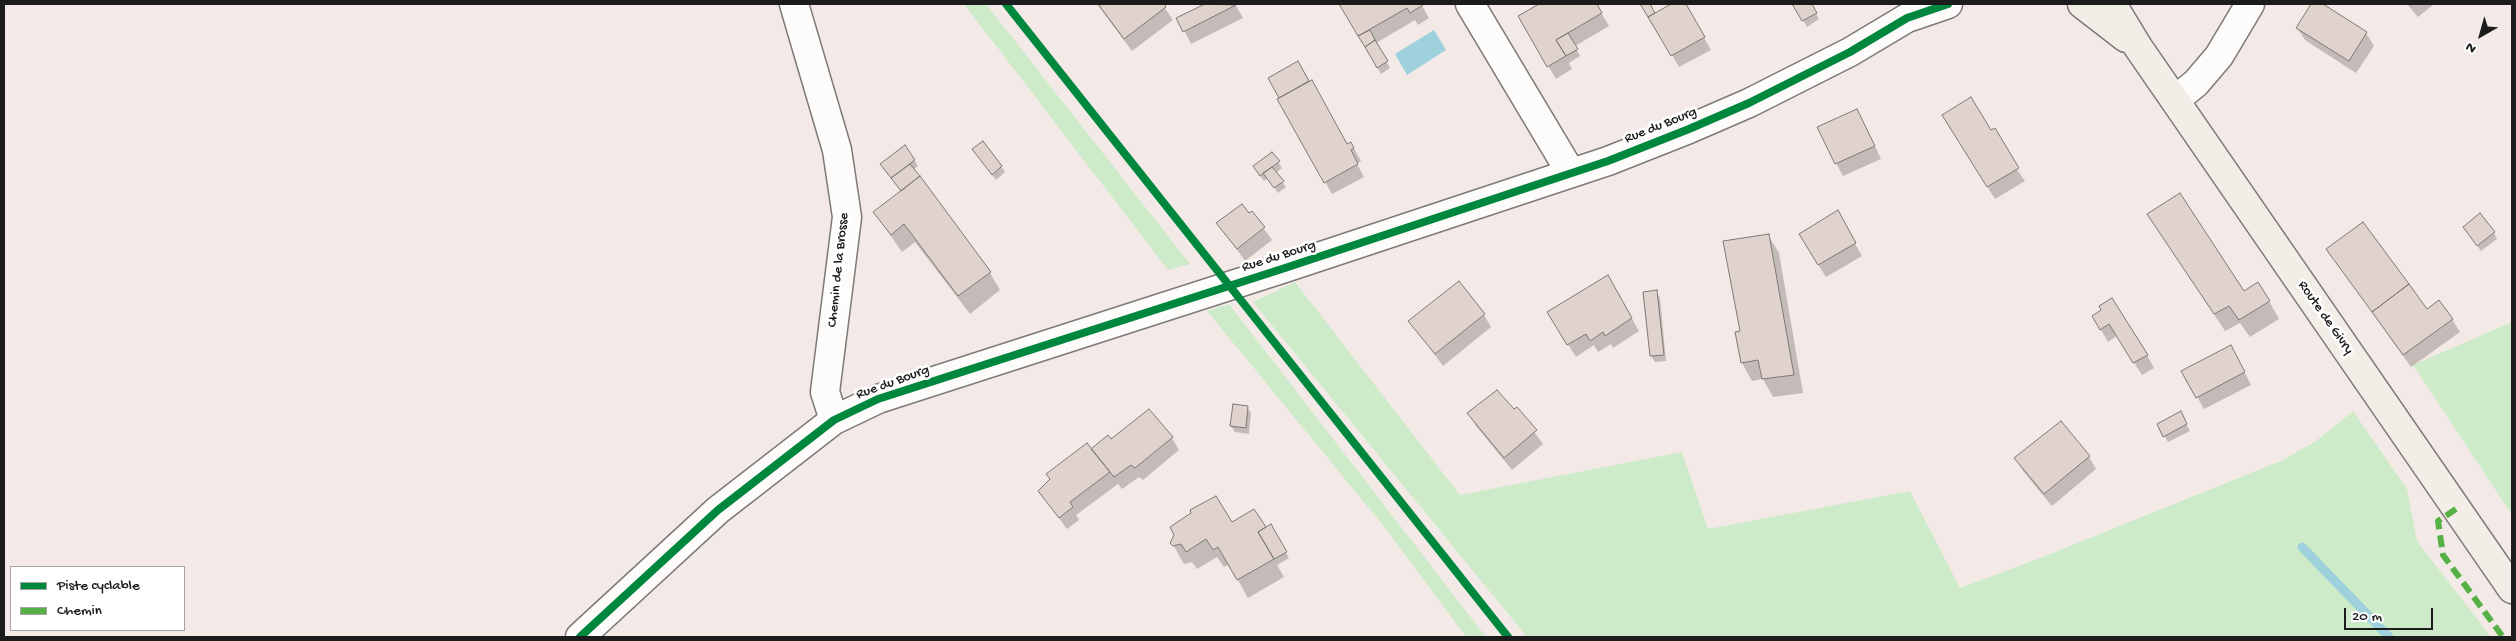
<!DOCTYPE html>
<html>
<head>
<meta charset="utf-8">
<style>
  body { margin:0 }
  #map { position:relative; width:2516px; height:641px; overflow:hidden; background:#f3eae7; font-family:"Gochi Hand",sans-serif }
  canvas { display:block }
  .frame { position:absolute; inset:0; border:5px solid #1c1c1c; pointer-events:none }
  .legend { position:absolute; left:10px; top:566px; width:175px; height:65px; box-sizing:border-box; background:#fff; border:1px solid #a4a4a4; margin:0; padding:6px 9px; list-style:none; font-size:15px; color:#1c1c1c }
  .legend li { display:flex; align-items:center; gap:10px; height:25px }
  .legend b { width:25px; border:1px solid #a4a4a4 }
  .north { position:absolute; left:2456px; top:10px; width:50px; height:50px; -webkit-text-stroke:4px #fff; paint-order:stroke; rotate:218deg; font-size:14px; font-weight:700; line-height:20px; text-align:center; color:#1c1c1c }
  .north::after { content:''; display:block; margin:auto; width:18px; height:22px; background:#1c1c1c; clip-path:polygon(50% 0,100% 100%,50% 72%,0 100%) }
  .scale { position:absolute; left:2344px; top:608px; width:89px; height:22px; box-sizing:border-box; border:2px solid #1c1c1c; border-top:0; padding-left:6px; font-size:15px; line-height:18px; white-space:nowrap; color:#1c1c1c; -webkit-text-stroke:4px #fff; paint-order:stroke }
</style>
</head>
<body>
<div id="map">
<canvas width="2516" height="641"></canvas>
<div class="frame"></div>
<ul class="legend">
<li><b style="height:6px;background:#00873e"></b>Piste cyclable</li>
<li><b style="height:6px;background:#55b145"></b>Chemin</li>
</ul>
<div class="north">N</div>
<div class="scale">20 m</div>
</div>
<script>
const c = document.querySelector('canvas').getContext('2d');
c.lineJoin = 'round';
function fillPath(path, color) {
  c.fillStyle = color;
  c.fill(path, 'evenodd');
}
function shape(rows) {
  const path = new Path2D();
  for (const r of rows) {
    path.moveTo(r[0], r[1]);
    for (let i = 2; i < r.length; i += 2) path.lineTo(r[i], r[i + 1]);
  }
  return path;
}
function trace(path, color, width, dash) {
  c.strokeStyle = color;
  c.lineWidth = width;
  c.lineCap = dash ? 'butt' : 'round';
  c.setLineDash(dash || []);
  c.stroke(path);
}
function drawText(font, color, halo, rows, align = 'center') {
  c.font = font + ' "Gochi Hand",sans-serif';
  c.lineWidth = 5;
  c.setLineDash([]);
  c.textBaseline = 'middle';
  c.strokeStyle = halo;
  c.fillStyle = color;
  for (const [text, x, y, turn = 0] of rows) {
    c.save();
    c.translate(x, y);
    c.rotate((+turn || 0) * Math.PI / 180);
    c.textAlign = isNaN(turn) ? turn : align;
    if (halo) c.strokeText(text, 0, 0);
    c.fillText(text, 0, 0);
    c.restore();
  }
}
fillPath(shape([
  [964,4,986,4,1190,264,1168,270],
  [1295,282,1460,495,1682,452,1708,529,1910,491,1960,588,2043,557,2283,460,2316,441,2353,411,2407,489,2417,541,2491,637,1527,637,1253,302],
  [1229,304,1486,637,1466,637,1386,529,1207,311],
  [2512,322,2512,515,2413,365]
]), '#ceebc9');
fillPath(shape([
  [1434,30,1446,50,1407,75,1395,54]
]), '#9ed1dc');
fillPath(shape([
  [1097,4,1162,4,1173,20,1132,51],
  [1208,4,1235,4,1243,18,1191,44,1178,18],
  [1340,4,1421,4,1429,18,1418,25,1415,20,1376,43,1390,68,1381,74],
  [1541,4,1596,4,1609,26,1575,46,1580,56,1569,63,1572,69,1556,79,1519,17],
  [1642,4,1648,4,1655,14,1674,4,1685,4,1711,50,1679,67],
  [1793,4,1811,4,1819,19,1807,27],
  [2313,4,2320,4,2366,33,2374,46,2356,73,2305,40,2297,28],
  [2407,4,2434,4,2418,17],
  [1302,68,1346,145,1351,143,1361,161,1357,164,1364,177,1332,194,1279,100],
  [1864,123,1881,159,1843,176,1836,163],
  [1951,128,1991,132,2025,181,1995,199],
  [1272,153,1282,168,1276,173,1286,187,1278,193,1268,178,1264,181,1258,173],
  [977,155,1001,166,1005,172,996,180],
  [914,160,918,166,913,170,990,273,1000,290,970,314,915,242,902,252,875,213,902,192,881,164],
  [1252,212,1272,240,1245,261,1218,223],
  [1837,212,1862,256,1826,277,1807,247],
  [2148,214,2244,293,2269,301,2279,319,2250,337,2240,323,2225,331],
  [2468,233,2494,233,2497,239,2481,251],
  [1768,235,1779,253,1803,393,1773,397,1763,379,1752,381,1742,363,1741,332],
  [2328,249,2427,310,2452,319,2460,332,2411,367],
  [1608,277,1639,331,1613,348,1611,344,1598,352,1594,345,1576,357,1556,325],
  [1656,292,1660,298,1666,361,1655,362,1651,356],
  [2103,310,2147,355,2154,368,2142,375,2117,336,2108,342,2093,316],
  [1484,315,1491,327,1443,366,1410,321],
  [2238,359,2251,385,2204,409,2183,372],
  [1247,407,1251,413,1249,434,1235,432,1231,426],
  [1517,408,1543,444,1512,470,1476,426,1469,414],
  [2180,413,2190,431,2168,442,2158,424],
  [1172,438,1179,450,1143,480,1139,477,1122,489,1118,484,1076,515,1079,520,1067,529,1039,491,1091,450,1111,440],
  [2089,457,2096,469,2052,506,2023,471,2016,459],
  [1254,511,1266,529,1270,526,1289,558,1277,565,1284,577,1248,598,1229,564,1224,567,1217,557,1197,569,1192,562,1184,564,1171,541,1176,535,1232,524]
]), '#0003');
trace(shape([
  [2302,547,2389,637]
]), '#9ed1dc', 9);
const building = shape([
  [1098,4,1164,4,1166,7,1124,39,1098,4],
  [1205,4,1236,5,1183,32,1176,18,1205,4],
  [1339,4,1423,4,1423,5,1410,13,1407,8,1358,36,1339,4],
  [1539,4,1597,4,1602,13,1556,40,1566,56,1547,67,1518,16,1539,4],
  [1640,4,1650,4,1655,13,1648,17,1640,4],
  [1671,4,1686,4,1705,37,1671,56,1648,17,1671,4],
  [1792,4,1812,4,1817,13,1802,21,1792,4],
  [2311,4,2323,4,2367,32,2349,61,2296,28,2311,4],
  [1370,30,1375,40,1365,47,1358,36,1370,30],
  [1568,33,1578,49,1566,56,1556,40,1568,33],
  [1375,40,1388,61,1377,68,1365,47,1375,40],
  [1298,61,1309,81,1279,98,1268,78,1298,61],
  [1312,80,1347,144,1351,142,1354,148,1351,150,1358,164,1324,183,1277,99,1312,80],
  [1971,97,1991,130,1995,128,2019,168,1987,187,1942,115,1971,97],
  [1857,109,1875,146,1835,164,1817,127,1857,109],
  [983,141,1002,166,992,175,972,149,983,141],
  [905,145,915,160,891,178,880,164,905,145],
  [1272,152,1280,161,1260,176,1253,166,1272,152],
  [910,164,920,176,901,191,891,178,910,164],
  [1272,167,1284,181,1274,188,1263,173,1272,167],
  [920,176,991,272,958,296,904,224,891,235,873,212,920,176],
  [2180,193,2244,291,2258,282,2270,301,2239,320,2229,306,2214,314,2147,214,2180,193],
  [1242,204,1249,213,1252,211,1265,227,1237,249,1216,223,1242,204],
  [1838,210,1856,243,1818,265,1799,234,1838,210],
  [2480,213,2495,232,2477,246,2463,227,2480,213],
  [2363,222,2409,284,2372,312,2326,249,2363,222],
  [1769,234,1794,375,1762,379,1758,360,1741,363,1735,332,1740,331,1723,241,1769,234],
  [1608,275,1632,318,1605,336,1603,332,1590,341,1586,334,1567,345,1547,312,1608,275],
  [1459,281,1485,314,1435,354,1408,321,1459,281],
  [2409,284,2427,309,2439,300,2453,319,2403,355,2372,312,2409,284],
  [1657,290,1664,355,1650,356,1643,292,1657,290],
  [2112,298,2148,355,2133,363,2109,324,2100,330,2092,316,2101,310,2099,306,2112,298],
  [2231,345,2245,372,2196,398,2181,371,2231,345],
  [1497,390,1514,409,1517,407,1537,430,1504,458,1467,413,1497,390],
  [1233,404,1248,406,1246,428,1230,426,1233,404],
  [1149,409,1173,437,1135,468,1131,465,1114,477,1091,449,1108,435,1111,439,1149,409],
  [2181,411,2187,424,2163,437,2157,424,2181,411],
  [2061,421,2090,456,2044,494,2014,458,2061,421],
  [1087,443,1110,472,1070,502,1073,507,1059,518,1038,491,1050,479,1046,474,1087,443],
  [1216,496,1232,522,1254,509,1266,527,1258,532,1274,559,1237,580,1218,547,1213,550,1206,539,1186,552,1181,544,1173,546,1170,543,1174,535,1170,527,1191,513,1190,510,1216,496],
  [1271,524,1287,552,1274,559,1258,532,1271,524]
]);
fillPath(building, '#e0d2cc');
trace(building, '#7d7977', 1);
const minor = shape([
  [794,4,837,150,847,217,825,392,834,420],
  [1470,4,1571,173],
  [2175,100,2196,83,2219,56,2250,4],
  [580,637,718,510,834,420,878,399,1285,268,1608,161,1689,129,1749,103,1850,52,1907,18,1948,4]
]);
const major = shape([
  [2082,4,2126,38],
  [2112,4,2138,47,2512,589]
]);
trace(minor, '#7d7977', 31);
trace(major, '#7d7977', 31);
trace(minor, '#fdfcfb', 28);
trace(major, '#f3ede7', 28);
trace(shape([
  [2456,509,2438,521,2443,555,2503,637]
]), '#55b145', 6, [12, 6]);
trace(shape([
  [1006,4,1508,637],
  [580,637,718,510,834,420,878,399,1285,268,1608,161,1689,129,1749,103,1850,52,1907,18,1948,4]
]), '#00873e', 8);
drawText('14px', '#1c1c1c', '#fff', [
  ["Rue du Bourg",1661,126,-22],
  ["Rue du Bourg",1279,257,-18],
  ["Chemin de la Brosse",839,270,-84],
  ["Route de Givry",2325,318,55],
  ["Rue du Bourg",893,383,-20]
]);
</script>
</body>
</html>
